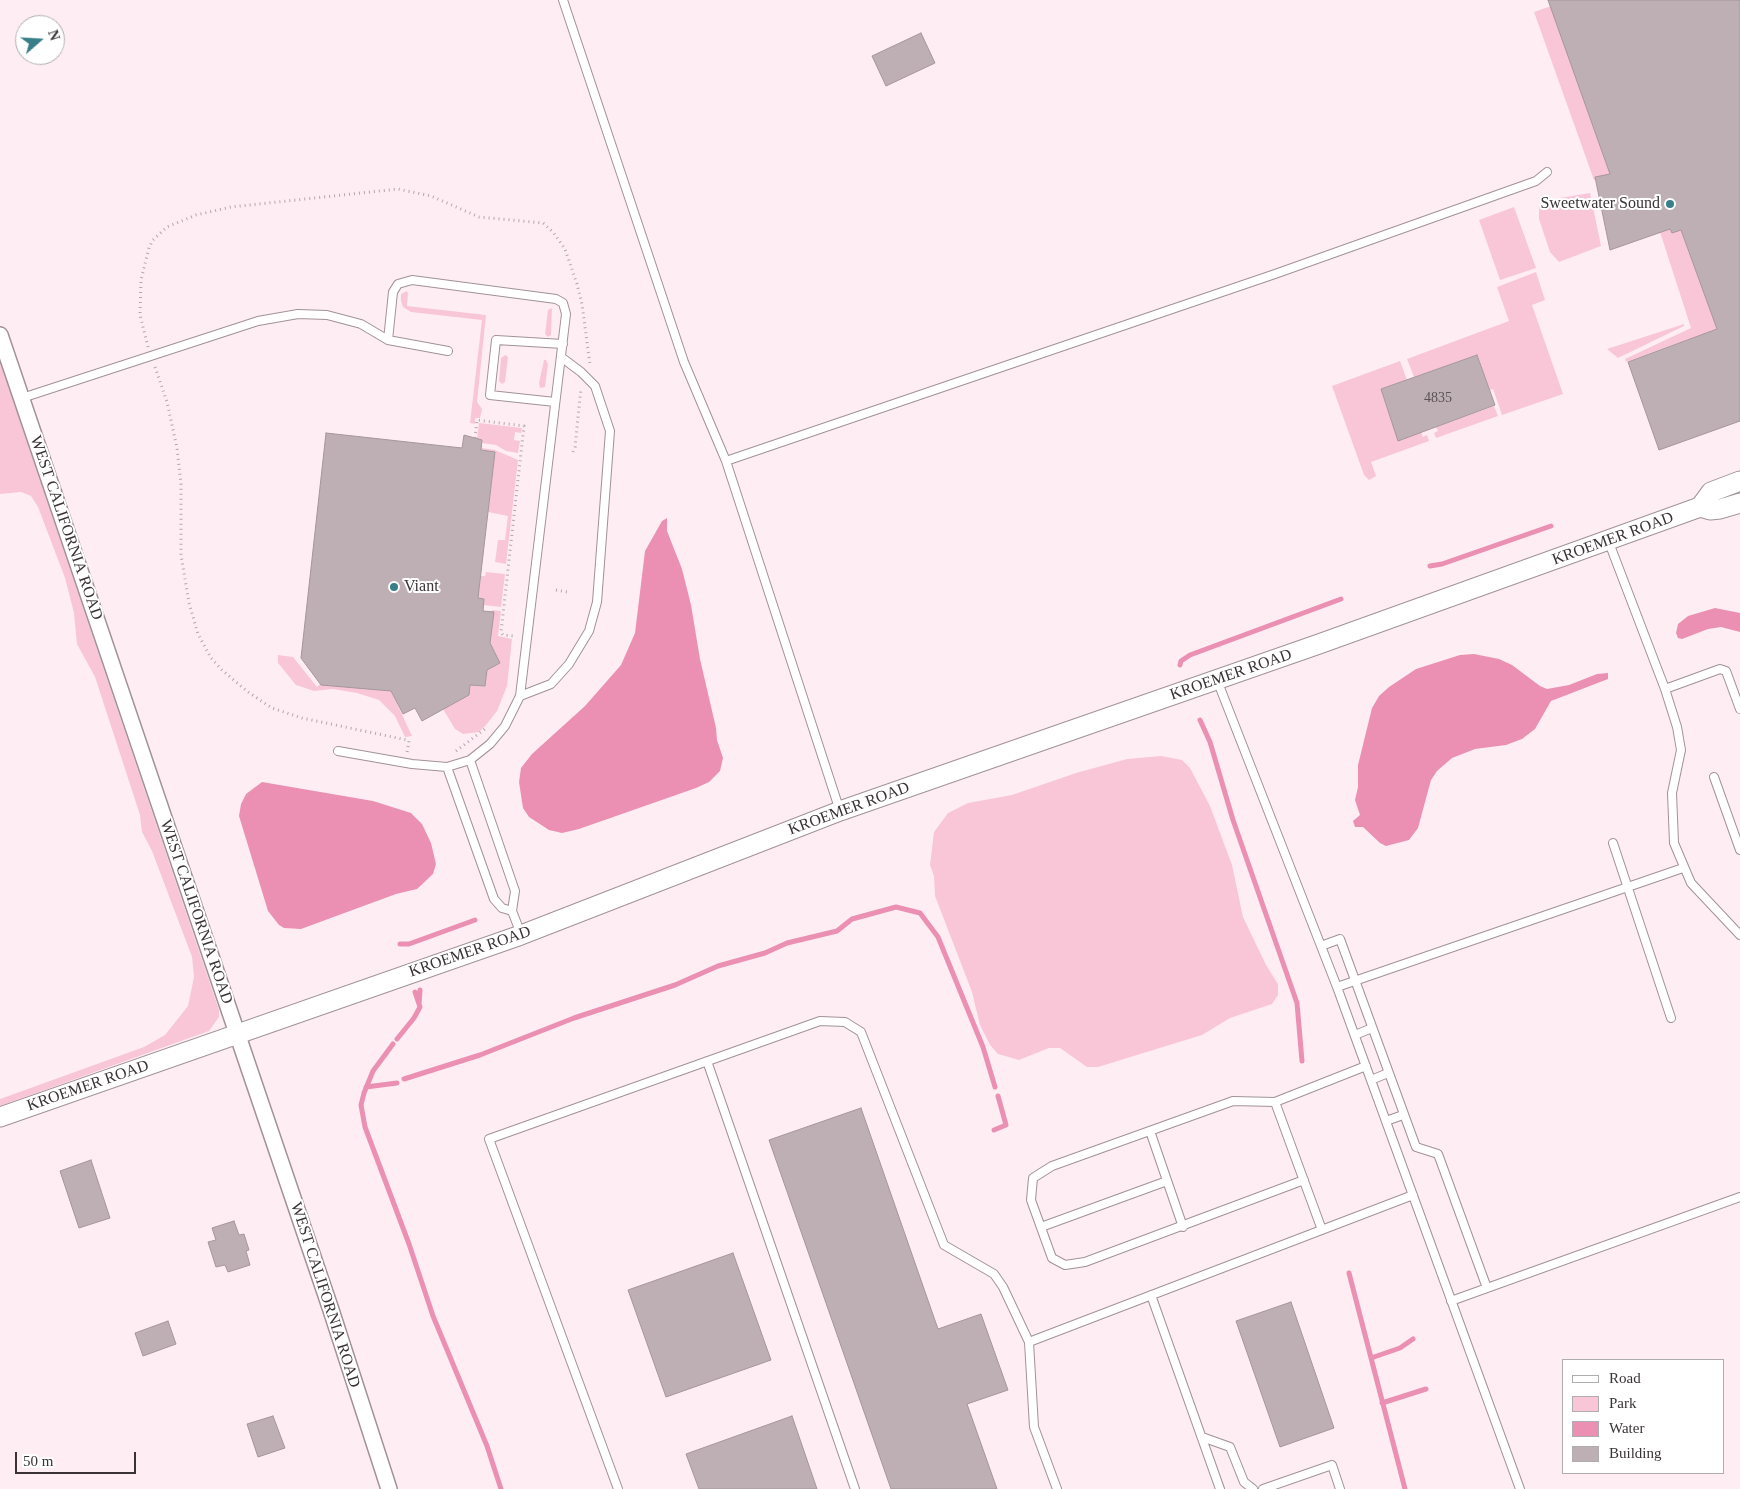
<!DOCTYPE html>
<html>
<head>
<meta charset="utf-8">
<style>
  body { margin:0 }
  #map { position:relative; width:1740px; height:1489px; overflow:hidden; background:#feeef3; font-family:"Times New Roman",serif }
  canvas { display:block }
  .legend { position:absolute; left:1562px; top:1359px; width:162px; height:115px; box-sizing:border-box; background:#fff; border:1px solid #b0adae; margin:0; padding:6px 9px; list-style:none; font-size:15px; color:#393335 }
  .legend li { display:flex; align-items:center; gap:10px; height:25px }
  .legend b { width:25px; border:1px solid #b0adae }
  .north { position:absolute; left:15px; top:15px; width:50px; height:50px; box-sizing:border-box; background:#fff; border:1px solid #b0adae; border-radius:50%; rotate:71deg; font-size:14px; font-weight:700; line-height:20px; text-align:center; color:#393335 }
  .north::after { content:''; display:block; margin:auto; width:18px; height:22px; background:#387f88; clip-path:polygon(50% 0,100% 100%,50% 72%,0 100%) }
  .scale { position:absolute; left:15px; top:1452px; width:121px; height:22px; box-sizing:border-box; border:2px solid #393335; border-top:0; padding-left:6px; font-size:15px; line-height:18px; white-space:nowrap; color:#393335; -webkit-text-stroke:4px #fff; paint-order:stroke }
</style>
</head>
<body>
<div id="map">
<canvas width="1740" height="1489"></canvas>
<ul class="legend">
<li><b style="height:6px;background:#fff"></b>Road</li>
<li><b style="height:14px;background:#f9c6d8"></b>Park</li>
<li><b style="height:14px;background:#eb90b3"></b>Water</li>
<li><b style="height:14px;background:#bdafb3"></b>Building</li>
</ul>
<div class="north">N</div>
<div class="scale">50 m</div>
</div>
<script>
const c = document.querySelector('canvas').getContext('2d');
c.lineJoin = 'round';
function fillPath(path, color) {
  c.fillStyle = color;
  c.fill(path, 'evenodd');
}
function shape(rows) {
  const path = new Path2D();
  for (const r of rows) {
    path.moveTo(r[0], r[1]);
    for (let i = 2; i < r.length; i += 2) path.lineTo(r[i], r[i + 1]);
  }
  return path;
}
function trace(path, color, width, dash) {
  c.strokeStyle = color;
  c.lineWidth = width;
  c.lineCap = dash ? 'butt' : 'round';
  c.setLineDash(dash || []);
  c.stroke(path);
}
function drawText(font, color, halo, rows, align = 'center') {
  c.font = font + ' "Times New Roman",serif';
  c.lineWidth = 4;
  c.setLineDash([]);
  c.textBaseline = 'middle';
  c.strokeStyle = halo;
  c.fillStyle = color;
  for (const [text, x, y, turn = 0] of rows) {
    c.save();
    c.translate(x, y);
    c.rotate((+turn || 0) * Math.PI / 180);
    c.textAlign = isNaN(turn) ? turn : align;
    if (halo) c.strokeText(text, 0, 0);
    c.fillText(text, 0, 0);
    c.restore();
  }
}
fillPath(shape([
  [1551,6,1610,174,1594,180,1534,12],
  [1590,193,1601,246,1559,262,1550,252,1539,219,1539,207,1542,201],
  [1514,207,1536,268,1500,280,1479,220],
  [1670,229,1672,233,1681,230,1717,329,1626,362,1625,359,1691,328,1660,232],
  [1536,272,1545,300,1532,305,1563,394,1502,415,1493,389,1490,390,1477,355,1414,377,1407,359,1509,321,1497,287],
  [407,291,408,294,407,306,486,315,477,402,482,409,480,418,475,418,475,424,470,423,482,320,411,312,403,307,401,301,401,294],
  [552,308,551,335,548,337,545,334,548,310],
  [1684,324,1684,326,1618,358,1607,349],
  [505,355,508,357,505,382,502,384,499,381,501,358],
  [544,360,546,360,548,364,545,387,540,388,539,383],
  [1400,361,1407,380,1381,389,1398,440,1421,432,1423,437,1427,435,1429,441,1371,462,1376,476,1369,480,1364,475,1332,386],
  [0,362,219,1010,219,1017,209,1031,0,1106,0,1099,144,1047,165,1035,188,1006,194,977,192,957,152,851,142,832,140,815,95,677,77,644,74,613,65,578,38,507,31,496,21,492,0,494],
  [1494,406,1498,416,1436,438,1434,433,1438,431,1436,427],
  [479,423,522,428,521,433,515,432,514,440,520,441,518,453,506,451,496,445,482,443,482,440,477,439],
  [482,448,495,450,518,460,506,564,495,562,498,540,505,540,508,516,488,512,495,452,481,450],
  [486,572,505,574,501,607,483,605,478,598,481,576,485,576],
  [492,610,501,611,498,636,512,639,507,686,497,711,486,725,479,732,463,734,455,729,443,709,469,695,470,685,485,686,487,670,500,663,490,643],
  [278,655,293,657,317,687,320,684,391,691,412,736,405,737,395,716,379,700,357,693,333,689,314,691,296,685,278,663],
  [1161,756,1182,760,1190,768,1210,806,1232,865,1243,917,1266,965,1278,984,1278,995,1272,1004,1230,1018,1202,1035,1098,1067,1087,1067,1060,1048,1049,1048,1019,1060,998,1054,990,1045,980,1025,972,992,935,896,934,876,930,865,934,832,948,813,968,803,1012,795,1076,773,1127,759]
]), '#f9c6d8');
fillPath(shape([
  [667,518,667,531,682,569,691,605,700,659,716,728,717,740,723,758,720,771,709,782,696,788,579,829,562,833,549,830,529,817,523,808,519,782,521,768,532,754,585,706,621,665,635,633,645,551,662,521],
  [1715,608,1740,613,1740,632,1721,627,1708,629,1682,639,1678,638,1676,633,1678,624,1688,616],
  [1474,654,1499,659,1512,665,1540,686,1547,689,1569,685,1597,674,1608,673,1608,679,1551,701,1535,729,1522,739,1506,745,1475,749,1452,758,1437,771,1431,780,1418,828,1409,840,1386,846,1380,843,1363,827,1355,827,1353,821,1360,815,1355,800,1358,787,1358,765,1372,708,1379,696,1389,687,1416,669,1460,655],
  [262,782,373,801,411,813,422,824,431,843,436,864,433,874,417,889,396,894,301,929,284,928,279,925,268,911,239,816,241,804,246,794]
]), '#eb90b3');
trace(shape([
  [1430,566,1442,564,1551,526],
  [1180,665,1181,661,1190,655,1341,599],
  [1200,720,1210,742,1233,820,1297,1003,1302,1061],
  [400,944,409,944,475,920],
  [419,1004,420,990],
  [397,1039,414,1018,420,1007,415,992],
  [393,1044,373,1071,364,1093,361,1105,365,1127,409,1244,433,1316,487,1446,501,1489],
  [404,1079,480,1055,574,1018,675,985,718,966,765,953,787,943,837,931,852,919,896,907,920,913,938,937,983,1047,995,1087],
  [366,1087,397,1083],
  [994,1130,1006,1125,998,1096],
  [1349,1273,1405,1489],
  [1371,1358,1400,1348,1413,1339],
  [1382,1403,1426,1389]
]), '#eb90b3', 5);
const building = shape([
  [1548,0,1740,0,1740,421,1659,450,1628,362,1717,329,1681,230,1672,233,1670,229,1610,250,1595,177,1610,174,1548,0],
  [921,33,935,63,886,86,872,56,921,33],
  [1477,355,1495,405,1398,441,1381,389,1477,355],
  [326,433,462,448,464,435,482,440,481,450,495,452,478,598,484,599,483,611,494,612,490,643,500,663,487,670,485,686,470,685,469,695,422,721,415,708,403,714,391,691,321,685,301,658,326,433],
  [861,1108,938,1329,981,1314,1008,1390,967,1404,997,1489,891,1489,769,1140,861,1108],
  [91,1160,110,1218,79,1228,60,1171,91,1160],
  [234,1221,239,1235,244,1234,249,1250,246,1251,250,1265,228,1272,225,1265,216,1267,208,1242,216,1240,212,1228,234,1221],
  [733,1253,771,1360,666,1397,628,1290,733,1253],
  [1291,1302,1334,1428,1280,1447,1236,1321,1291,1302],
  [168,1321,176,1344,143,1356,135,1333,168,1321],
  [273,1416,285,1448,258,1457,247,1424,273,1416],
  [792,1416,817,1489,699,1489,686,1454,792,1416]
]);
fillPath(building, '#bdafb3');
trace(building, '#a5969b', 1);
const service = shape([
  [563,0,684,362,726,461,840,811],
  [388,340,393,292,398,284,412,280,556,299,563,303,566,314,520,696,551,684,569,664,589,631,597,602,610,431,595,386,581,372,561,357],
  [22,398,258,321,298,314,327,315,361,324,388,340,448,351],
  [555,402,490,395,496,340,563,344],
  [726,461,1275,274,1536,181,1547,172],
  [1608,540,1665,689,1677,727,1681,750,1672,793,1674,843,1691,883,1740,935],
  [1217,680,1337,987,1520,1489],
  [1665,689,1720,669,1726,671,1740,709],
  [338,751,412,764,447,767,470,760,490,744,505,726,520,696],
  [470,760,515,891,512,911,521,934],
  [447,767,494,899,502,908,512,911],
  [1714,777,1740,850],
  [1613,843,1671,1018],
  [1321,946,1340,939,1416,1147,1438,1154,1487,1288],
  [1337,987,1683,868],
  [1355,1035,1372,1028],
  [707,1061,855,1489],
  [1371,1080,1388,1073],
  [1275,1102,1322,1230],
  [1386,1121,1403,1115],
  [1150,1131,1183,1227],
  [1304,1180,1085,1262,1065,1265,1052,1258,1031,1200,1033,1178,1052,1166,1233,1101,1275,1102,1366,1066],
  [1041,1227,1167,1181],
  [1151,1295,1220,1489],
  [1451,1301,1740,1197],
  [1029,1342,1034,1427,1057,1489],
  [1202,1437,1230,1447,1244,1482,1253,1489],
  [618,1489,489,1139,820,1021,845,1022,861,1032,944,1245,994,1274,1003,1287,1029,1342,1413,1195],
  [1263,1489,1332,1465,1340,1489]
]);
const minor = shape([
  [0,335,331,1310,389,1489]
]);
const tertiary = shape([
  [1700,507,1711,492,1740,481],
  [0,1117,521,935,840,811,1319,644,1700,507,1710,510,1720,509,1740,503]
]);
trace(service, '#a19297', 10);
trace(minor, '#a19297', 18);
trace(tertiary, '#a19297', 21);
trace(shape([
  [148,347,140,315,141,280,149,248,153,240,167,227,196,215,231,207,398,189,431,196,479,217,543,223,553,232,565,249,577,284,582,304,590,365],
  [155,367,167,402,177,448,181,484,181,555,189,603,198,634,211,658,222,670,248,692,272,708,302,718,407,740,409,741,407,753],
  [475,438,477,420,524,426,501,632,503,635,513,636,514,638],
  [573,452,575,447,581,388],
  [556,590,567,592],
  [456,751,485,729]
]), '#b4a7ab', 3, [1, 4]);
trace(service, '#fff', 8);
trace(minor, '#fff', 15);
trace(tertiary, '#fff', 19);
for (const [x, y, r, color] of [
  [1670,204,5,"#387f88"],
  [394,587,5,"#387f88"]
]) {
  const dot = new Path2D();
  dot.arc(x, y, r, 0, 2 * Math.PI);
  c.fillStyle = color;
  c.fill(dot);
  trace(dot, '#fff', 2);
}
drawText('14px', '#5a5254', null, [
  ["4835",1438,398]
]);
drawText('16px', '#393335', '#fff', [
  ["Sweetwater Sound",1660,204],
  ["Viant",404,587,"left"]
], 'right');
drawText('16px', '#393335', '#fff', [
  ["WEST CALIFORNIA ROAD",66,528,71],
  ["KROEMER ROAD",1613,539,-20],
  ["KROEMER ROAD",1231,675,-19],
  ["KROEMER ROAD",849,809,-20],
  ["WEST CALIFORNIA ROAD",196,912,71],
  ["KROEMER ROAD",470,952,-19],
  ["KROEMER ROAD",88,1086,-19],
  ["WEST CALIFORNIA ROAD",325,1295,72]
]);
</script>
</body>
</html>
